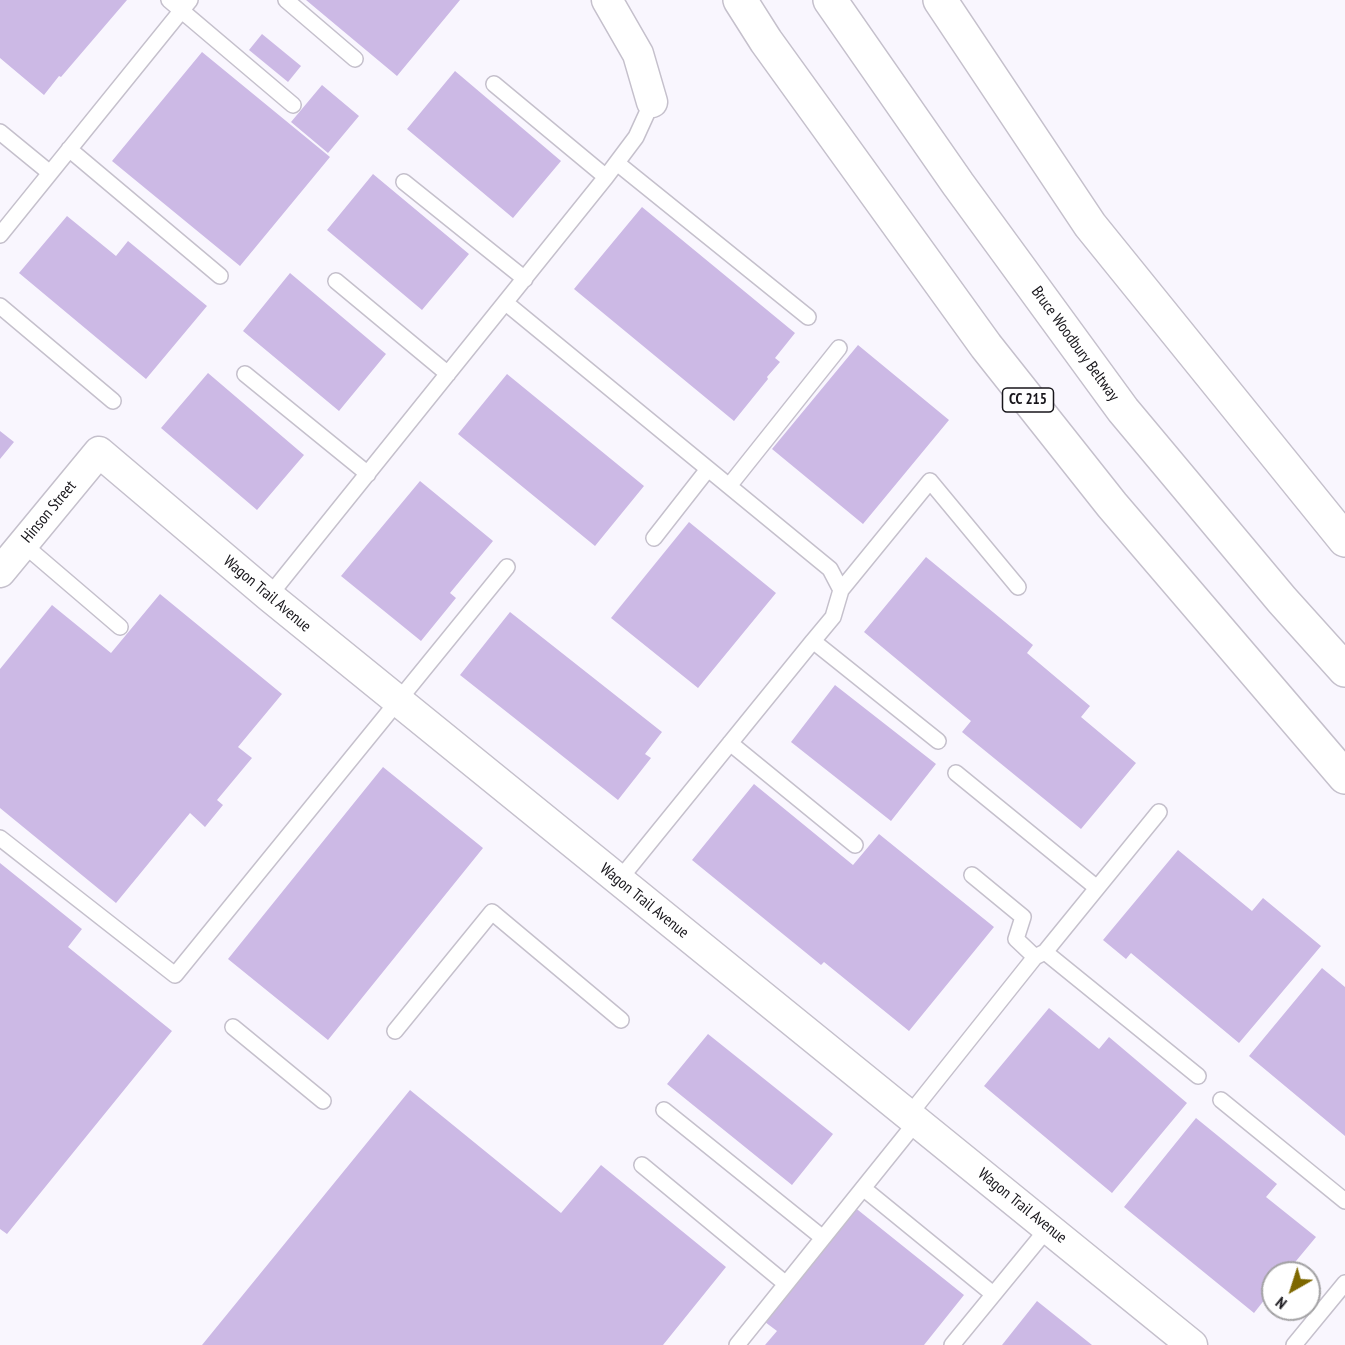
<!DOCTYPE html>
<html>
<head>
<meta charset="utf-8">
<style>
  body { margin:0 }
  #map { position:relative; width:1345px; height:1345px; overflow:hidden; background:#f9f6fe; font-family:"PT Sans Narrow",sans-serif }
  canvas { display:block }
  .north { position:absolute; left:1261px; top:1261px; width:60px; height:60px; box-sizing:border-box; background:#fff; border:2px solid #a3a2a4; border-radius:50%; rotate:219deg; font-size:16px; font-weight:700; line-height:24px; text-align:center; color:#18161b }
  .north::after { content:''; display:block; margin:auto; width:21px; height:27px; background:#7e6800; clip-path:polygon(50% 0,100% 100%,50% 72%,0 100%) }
</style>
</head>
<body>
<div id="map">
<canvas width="1345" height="1345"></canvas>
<div class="north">N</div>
</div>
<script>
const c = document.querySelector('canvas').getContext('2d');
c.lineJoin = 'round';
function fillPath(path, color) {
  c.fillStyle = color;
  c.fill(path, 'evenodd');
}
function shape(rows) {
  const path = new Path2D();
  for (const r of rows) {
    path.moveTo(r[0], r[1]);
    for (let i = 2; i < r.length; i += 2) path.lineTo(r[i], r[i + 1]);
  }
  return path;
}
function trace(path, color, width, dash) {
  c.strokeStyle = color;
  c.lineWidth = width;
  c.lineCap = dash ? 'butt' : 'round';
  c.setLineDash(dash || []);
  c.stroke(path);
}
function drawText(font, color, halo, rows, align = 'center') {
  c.font = font + ' "PT Sans Narrow",sans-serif';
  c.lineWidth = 4.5;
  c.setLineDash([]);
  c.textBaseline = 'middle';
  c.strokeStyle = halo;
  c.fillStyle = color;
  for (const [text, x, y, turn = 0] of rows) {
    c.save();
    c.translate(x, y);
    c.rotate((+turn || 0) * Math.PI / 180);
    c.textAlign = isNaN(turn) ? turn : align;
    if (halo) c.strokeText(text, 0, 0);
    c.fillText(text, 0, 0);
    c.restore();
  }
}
fillPath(shape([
  [0,0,127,0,61,77,59,76,44,95,0,58],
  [306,0,460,0,397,76],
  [262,34,301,66,288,82,249,50],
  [202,52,330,157,240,266,112,161],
  [455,71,561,161,513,218,407,129],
  [322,85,359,116,328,153,291,122],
  [373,174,469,254,422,310,327,230],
  [642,207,795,333,775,358,780,362,767,377,768,379,734,421,574,289],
  [67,216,116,256,128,241,207,306,146,379,19,273],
  [290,273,386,354,339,411,243,331],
  [858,345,949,420,863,524,772,449],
  [208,373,304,455,257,510,161,428],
  [507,374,644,486,595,546,458,434],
  [0,431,14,442,0,459],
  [420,481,493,541,450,593,456,598,421,641,341,576],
  [689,522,776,593,698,688,611,618],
  [926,557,1033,645,1027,653,1090,706,1081,717,1136,763,1081,829,962,732,971,721,864,632],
  [160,594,282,694,238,747,252,758,217,800,223,805,205,827,190,813,116,903,0,808,0,669,52,605,111,653],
  [510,612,662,732,645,754,651,758,618,800,460,675],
  [835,685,936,764,891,821,791,742],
  [383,767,483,848,328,1040,228,959],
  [754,784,853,865,879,834,994,927,909,1031,824,962,821,965,692,860],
  [1178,850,1252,911,1263,898,1321,946,1239,1043,1131,953,1126,959,1103,940],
  [0,863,82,929,68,947,172,1031,7,1234,0,1229],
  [1322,968,1345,987,1345,1136,1249,1056],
  [1049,1008,1099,1049,1109,1037,1187,1103,1112,1193,984,1086],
  [708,1034,833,1134,792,1185,667,1084],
  [410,1090,561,1213,601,1165,726,1267,663,1345,202,1345],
  [1196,1118,1277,1184,1266,1197,1316,1237,1286,1273,1273,1273,1273,1289,1254,1313,1124,1207],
  [853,1206,964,1295,924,1345,765,1345,777,1331,761,1319],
  [1037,1301,1092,1345,1002,1345]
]), '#ccb9e5');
const service = shape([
  [169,0,293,105],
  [286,0,355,59],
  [494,84,606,177],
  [0,132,50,173],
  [69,149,220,276],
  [617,163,808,317],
  [404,182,525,279],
  [0,235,190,0],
  [336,281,448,374],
  [506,303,830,569,841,590],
  [0,306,113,401],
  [245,374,368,474],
  [729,486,839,348],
  [654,538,708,469],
  [23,544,120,627],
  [269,596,606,177,636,137,652,102],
  [813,641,833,617,841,590,930,481,1018,587],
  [730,743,855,845],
  [956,773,1097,888],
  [0,838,175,975,507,567],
  [972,875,1023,917,1016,939,1035,957],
  [619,880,813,641,938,741],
  [1045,952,1198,1076],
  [233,1027,323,1101],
  [395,1031,492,912,621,1020],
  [1221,1100,1345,1201],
  [664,1110,823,1238],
  [909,1115,1035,957,1045,952,1159,812],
  [642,1165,786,1284],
  [863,1188,993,1294],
  [737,1345,917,1121],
  [952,1345,1048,1228],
  [1294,1345,1345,1283]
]);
const minor = shape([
  [607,0,638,54,652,102],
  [0,572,99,452,269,596,1192,1345]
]);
const motorway = shape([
  [740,0,766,41,986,346,1112,505,1345,777],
  [830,0,958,184,1123,410,1282,600,1345,670],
  [940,0,1090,225,1345,540]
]);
trace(service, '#c5c0cc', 18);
trace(minor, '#c5c0cc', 33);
trace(motorway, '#c5c0cc', 36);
trace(service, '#fff', 15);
trace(minor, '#fff', 30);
trace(motorway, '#fff', 33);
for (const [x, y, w] of [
  [1028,400,51]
]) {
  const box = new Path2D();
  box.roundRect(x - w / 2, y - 12, w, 24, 4.5);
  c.fillStyle = '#fff';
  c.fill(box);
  trace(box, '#18161b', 1.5);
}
drawText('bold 15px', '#18161b', null, [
  ["CC 215",1028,400]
]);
drawText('16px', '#18161b', '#fff', [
  ["Bruce Woodbury Beltway",1075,344,54],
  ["Hinson Street",49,512,-50],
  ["Wagon Trail Avenue",267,594,40],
  ["Wagon Trail Avenue",644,901,39],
  ["Wagon Trail Avenue",1022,1206,39]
]);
</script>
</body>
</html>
